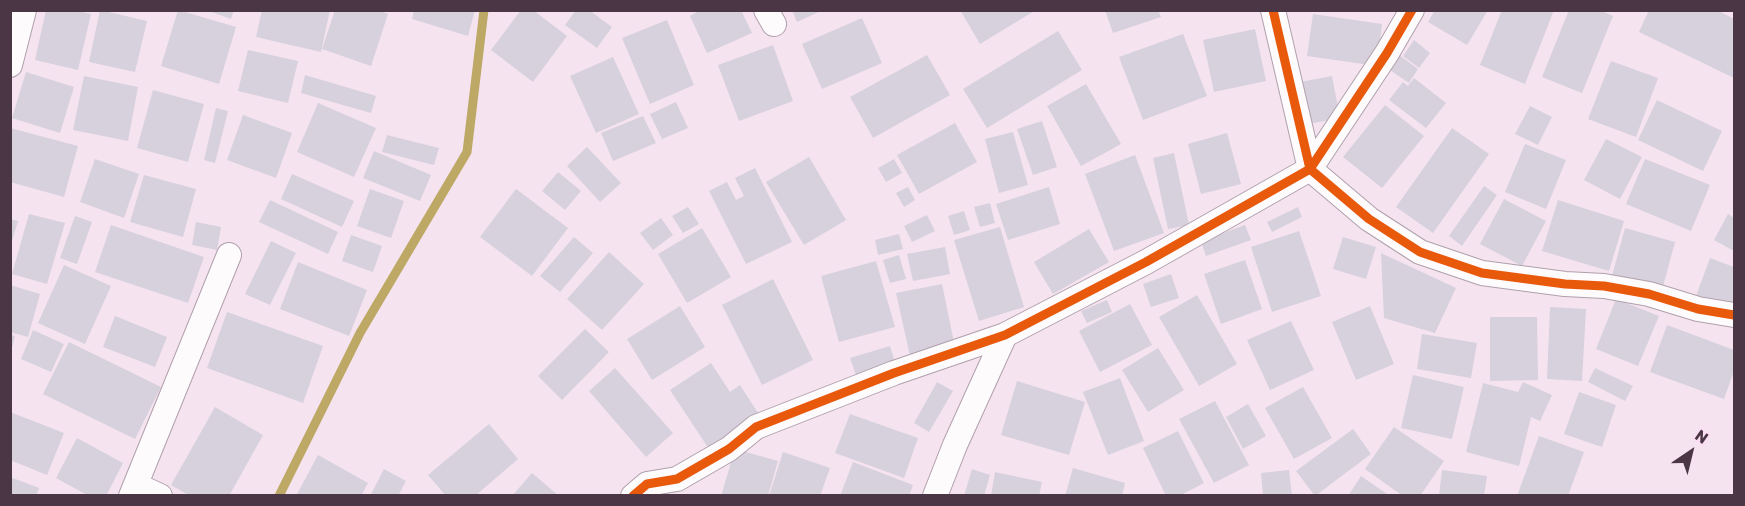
<!DOCTYPE html>
<html>
<head>
<meta charset="utf-8">
<style>
  body { margin:0 }
  #map { position:relative; width:1745px; height:506px; overflow:hidden; background:#f5e4f0; font-family:Rubik,sans-serif }
  canvas { display:block }
  .frame { position:absolute; inset:0; border:12px solid #4a3645; pointer-events:none }
  .north { position:absolute; left:1661px; top:422px; width:60px; height:60px; -webkit-text-stroke:4px #fcddf4; paint-order:stroke; rotate:35deg; font-size:16px; font-weight:700; line-height:24px; text-align:center; color:#4a3645 }
  .north::after { content:''; display:block; margin:auto; width:21px; height:27px; background:#4a3645; clip-path:polygon(50% 0,100% 100%,50% 72%,0 100%) }
</style>
</head>
<body>
<div id="map">
<canvas width="1745" height="506"></canvas>
<div class="frame"></div>
<div class="north">N</div>
</div>
<script>
const c = document.querySelector('canvas').getContext('2d');
c.lineJoin = 'round';
function shape(rows) {
  const path = new Path2D();
  for (const r of rows) {
    path.moveTo(r[0], r[1]);
    for (let i = 2; i < r.length; i += 2) path.lineTo(r[i], r[i + 1]);
  }
  return path;
}
function trace(path, color, width, dash) {
  c.strokeStyle = color;
  c.lineWidth = width;
  c.lineCap = dash ? 'butt' : 'round';
  c.setLineDash(dash || []);
  c.stroke(path);
}
function fillPath(path, color) {
  c.fillStyle = color;
  c.fill(path, 'evenodd');
}
trace(shape([
  [279,496,360,333,467,152,484,10]
]), '#bda865', 9);
fillPath(shape([
  [46,10,74,10,91,14,78,70,35,60],
  [100,10,147,21,135,72,89,62],
  [178,10,236,27,219,84,161,66],
  [206,10,234,10,231,19],
  [262,10,330,10,321,52,256,37],
  [335,10,378,10,388,14,371,66,322,49],
  [414,10,475,10,468,36,412,19],
  [521,10,533,10,567,36,533,82,491,50],
  [576,10,589,10,612,27,597,48,565,25],
  [701,10,741,10,752,33,707,53,690,16],
  [792,10,823,10,797,22],
  [960,10,1036,10,980,44],
  [1105,10,1158,10,1161,17,1113,33],
  [1435,10,1488,10,1467,45,1428,22],
  [1502,10,1554,10,1525,84,1480,65],
  [1569,10,1599,10,1613,16,1582,93,1542,77],
  [1649,10,1717,10,1734,19,1734,78,1639,32],
  [1313,14,1382,24,1377,66,1307,56],
  [862,18,882,63,822,89,802,44],
  [667,20,694,85,650,104,622,38],
  [1255,29,1266,81,1214,92,1203,40],
  [1058,31,1082,70,987,128,963,89],
  [1183,34,1207,96,1143,120,1119,57],
  [1414,40,1430,53,1419,68,1403,56],
  [773,45,793,101,739,121,718,65],
  [248,50,298,61,288,103,238,91],
  [1398,54,1418,69,1409,83,1387,68],
  [927,55,950,95,873,138,850,97],
  [613,57,639,114,596,133,570,76],
  [1611,61,1658,78,1636,137,1588,119],
  [26,72,74,87,60,133,12,118],
  [305,75,376,96,371,113,301,93],
  [84,76,138,87,128,141,73,130],
  [1332,76,1340,118,1309,124,1300,82],
  [1414,78,1446,103,1426,128,1389,100,1403,82,1408,86],
  [1086,84,1121,144,1081,166,1047,106],
  [153,90,204,104,188,162,137,148],
  [1657,100,1722,131,1703,171,1638,140],
  [676,102,688,128,662,139,650,114],
  [318,103,376,128,354,177,297,152],
  [1385,105,1424,136,1382,188,1343,157],
  [1530,106,1552,117,1538,145,1515,134],
  [216,108,228,111,215,163,204,160],
  [243,115,292,133,276,178,227,160],
  [643,116,656,143,613,161,601,133],
  [1042,121,1057,167,1033,175,1017,129],
  [955,123,977,162,919,194,897,155],
  [10,128,78,146,64,197,10,182],
  [1452,128,1489,154,1433,233,1396,207],
  [1013,132,1028,185,999,193,985,139],
  [1227,133,1241,184,1201,194,1188,144],
  [387,135,439,148,434,165,382,152],
  [1606,139,1642,157,1620,199,1584,180],
  [1525,144,1566,160,1546,209,1505,192],
  [587,147,621,183,600,202,567,166],
  [374,151,431,175,420,201,363,178],
  [1174,153,1189,225,1168,229,1153,158],
  [1135,155,1164,233,1114,251,1085,174],
  [809,157,846,220,804,245,766,182],
  [95,159,139,174,124,218,80,202],
  [894,159,902,173,886,182,878,168],
  [1645,159,1710,185,1691,231,1626,204],
  [755,168,792,242,746,264,709,191,727,182,736,200,744,196,735,178],
  [558,172,581,191,565,210,542,191],
  [292,174,354,201,342,227,281,199],
  [144,175,196,189,183,237,130,222],
  [1484,186,1497,195,1462,246,1449,236],
  [908,187,915,200,904,207,896,193],
  [1049,187,1060,224,1008,240,996,204],
  [370,189,404,201,391,238,357,226],
  [516,189,568,228,532,276,480,237],
  [1504,199,1546,221,1522,266,1480,244],
  [270,200,338,232,328,254,259,222],
  [1558,200,1624,221,1609,271,1542,251],
  [990,203,995,223,980,227,974,207],
  [688,207,699,224,683,233,672,216],
  [1298,207,1302,217,1272,232,1267,222],
  [964,211,970,230,954,235,948,216],
  [29,214,65,223,47,284,12,274],
  [1728,214,1734,218,1734,251,1714,240],
  [927,215,935,231,912,242,904,226],
  [75,216,92,222,77,264,60,258],
  [661,218,673,235,653,250,640,233],
  [10,219,18,221,11,244,10,244],
  [196,222,221,227,217,250,192,245],
  [111,225,204,257,188,303,95,272],
  [1245,225,1251,240,1206,256,1201,241],
  [1000,227,1024,307,979,321,954,240],
  [702,228,731,277,687,303,658,254],
  [1625,228,1675,242,1662,290,1612,276],
  [1089,229,1109,262,1053,294,1034,262],
  [1299,231,1321,296,1272,312,1251,247],
  [899,234,903,249,878,255,875,240],
  [351,235,382,246,373,272,342,261],
  [574,237,593,253,560,292,540,276],
  [1343,237,1376,247,1366,279,1333,269],
  [271,241,296,253,270,305,245,294],
  [945,247,950,274,913,281,907,254],
  [609,252,644,284,602,330,567,299],
  [1381,253,1456,288,1435,333,1384,318],
  [899,255,906,279,890,283,883,260],
  [1710,258,1734,267,1734,311,1696,296],
  [1245,260,1262,309,1221,324,1204,274],
  [876,261,895,327,839,342,821,276],
  [298,262,367,290,349,336,280,309],
  [64,265,111,286,85,344,38,323],
  [1171,274,1179,298,1151,307,1143,284],
  [773,279,813,360,762,385,722,305],
  [942,284,955,347,910,356,896,293],
  [10,285,40,294,28,337,10,332],
  [1197,295,1237,364,1199,386,1159,317],
  [1616,299,1659,316,1638,366,1596,349],
  [1107,300,1112,312,1087,323,1081,311],
  [1130,304,1152,345,1100,372,1079,331],
  [680,306,705,347,652,380,627,339],
  [1370,306,1394,364,1356,380,1332,322],
  [1550,307,1586,309,1582,381,1547,379],
  [227,312,323,346,303,403,207,368],
  [115,316,167,337,155,367,103,347],
  [1490,317,1537,317,1538,380,1490,381],
  [1291,321,1314,370,1270,390,1247,340],
  [1667,325,1734,350,1734,371,1724,399,1650,372],
  [585,329,609,352,562,400,538,376],
  [33,330,64,344,51,372,21,359],
  [1422,334,1477,343,1471,378,1417,369],
  [10,335,15,336,11,352,10,352],
  [69,342,161,387,135,439,43,394],
  [890,346,896,366,857,378,850,358],
  [1158,348,1184,390,1148,412,1122,370],
  [711,363,730,392,740,385,760,416,709,449,670,390],
  [615,368,673,433,646,457,589,391],
  [1595,368,1633,386,1625,401,1588,382],
  [1413,375,1464,387,1452,439,1401,428],
  [1120,378,1144,441,1108,455,1083,392],
  [1017,381,1085,402,1069,455,1001,435],
  [937,382,953,391,929,432,914,423],
  [1523,382,1552,395,1540,421,1531,417,1519,466,1466,452,1483,383,1518,392],
  [1303,387,1332,438,1294,459,1265,408],
  [1579,392,1616,405,1602,447,1564,434],
  [1215,401,1249,465,1214,483,1179,419],
  [1248,404,1266,436,1243,449,1226,417],
  [215,407,263,435,229,496,190,496,171,485],
  [10,412,64,433,47,475,10,460],
  [850,414,918,438,904,478,835,453],
  [489,424,518,459,475,496,446,496,428,475],
  [1394,427,1444,461,1420,496,1403,496,1365,469],
  [1353,429,1371,454,1315,496,1296,471],
  [1178,431,1204,483,1179,496,1166,496,1143,448],
  [1539,436,1584,452,1568,496,1517,496],
  [77,438,123,463,106,496,89,496,56,478],
  [735,449,778,461,768,496,721,496],
  [783,452,830,468,820,496,769,496],
  [318,455,368,483,361,496,296,496],
  [853,462,913,485,909,496,840,496],
  [1073,468,1125,483,1122,496,1065,496],
  [384,469,406,481,398,496,370,496],
  [972,469,990,475,984,496,964,496],
  [1289,470,1292,496,1263,496,1261,473],
  [1442,470,1487,476,1484,496,1439,496],
  [995,472,1042,482,1039,496,991,496],
  [532,473,559,496,512,496],
  [1361,476,1390,496,1348,496],
  [10,477,39,488,36,496,10,496]
]), '#d7d0dd');
const minor = shape([
  [766,10,774,24],
  [1273,10,1310,169,1369,219,1420,252,1482,273,1565,284,1604,286,1649,294,1698,309,1734,315],
  [10,65,24,10],
  [136,485,160,496],
  [131,496,229,255],
  [633,496,647,484,677,479,729,449,756,427,894,373,1005,335,1146,262,1310,169,1387,53,1412,10],
  [935,496,955,445,1005,335]
]);
trace(minor, '#b0a0ac', 26);
trace(minor, '#fefbfd', 24);
trace(shape([
  [1273,10,1310,169,1369,219,1420,252,1482,273,1565,284,1604,286,1649,294,1698,309,1734,315],
  [633,496,647,484,677,479,729,449,756,427,894,373,1005,335,1146,262,1310,169,1387,53,1412,10]
]), '#e8590c', 9);
</script>
</body>
</html>
